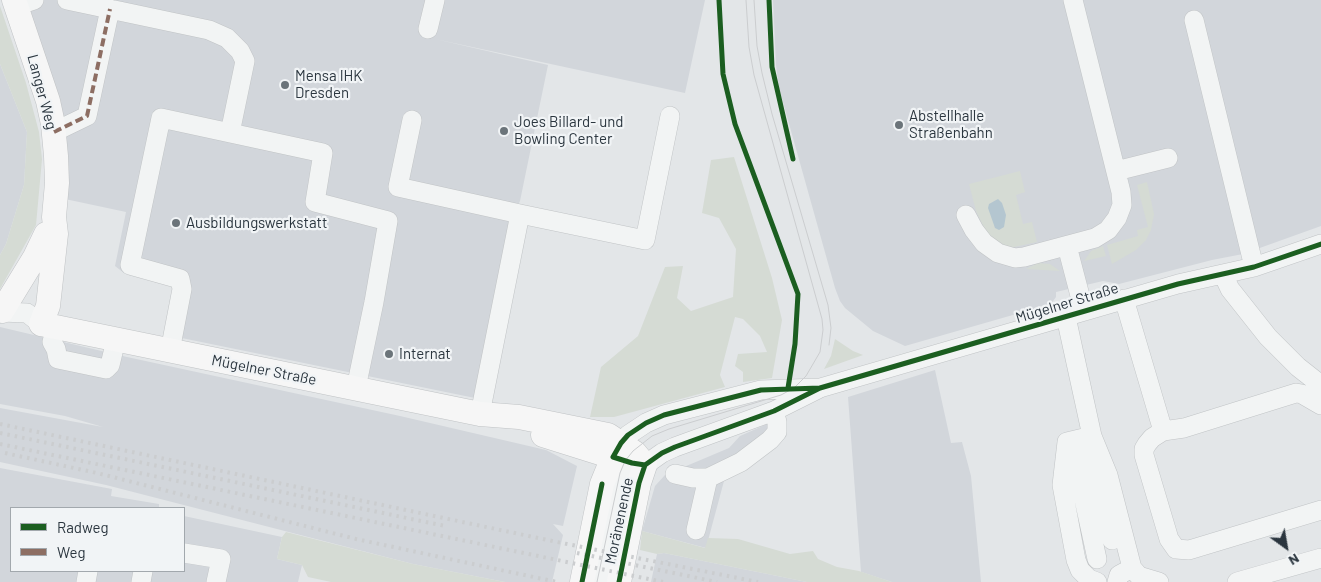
<!DOCTYPE html>
<html>
<head>
<meta charset="utf-8">
<style>
  body { margin:0 }
  #map { position:relative; width:1321px; height:582px; overflow:hidden; background:#e3e6e8; font-family:Barlow,sans-serif }
  canvas { display:block }
  .legend { position:absolute; left:10px; top:507px; width:175px; height:65px; box-sizing:border-box; background:#f1f4f6; border:1px solid #a2a8ad; margin:0; padding:6px 9px; list-style:none; font-size:15px; color:#2b363f }
  .legend li { display:flex; align-items:center; gap:10px; height:25px }
  .legend b { width:25px; border:1px solid #a2a8ad }
  .north { position:absolute; left:1261px; top:522px; width:50px; height:50px; -webkit-text-stroke:4px #f1f4f6; paint-order:stroke; rotate:148deg; font-size:14px; font-weight:700; line-height:20px; text-align:center; color:#2b363f }
  .north::after { content:''; display:block; margin:auto; width:18px; height:22px; background:#2b363f; clip-path:polygon(50% 0,100% 100%,50% 72%,0 100%) }
</style>
</head>
<body>
<div id="map">
<canvas width="1321" height="582"></canvas>
<ul class="legend">
<li><b style="height:6px;background:#1b5e20"></b>Radweg</li>
<li><b style="height:6px;background:#8d6e63"></b>Weg</li>
</ul>
<div class="north">N</div>
</div>
<script>
const c = document.querySelector('canvas').getContext('2d');
c.lineJoin = 'round';
function fillPath(path, color) {
  c.fillStyle = color;
  c.fill(path, 'evenodd');
}
function shape(rows) {
  const path = new Path2D();
  for (const r of rows) {
    path.moveTo(r[0], r[1]);
    for (let i = 2; i < r.length; i += 2) path.lineTo(r[i], r[i + 1]);
  }
  return path;
}
function trace(path, color, width, dash) {
  c.strokeStyle = color;
  c.lineWidth = width;
  c.lineCap = dash ? 'butt' : 'round';
  c.setLineDash(dash || []);
  c.stroke(path);
}
function drawText(font, color, halo, rows, align = 'center') {
  c.font = font + ' Barlow,sans-serif';
  c.lineWidth = 4.5;
  c.setLineDash([]);
  c.textBaseline = 'middle';
  c.strokeStyle = halo;
  c.fillStyle = color;
  for (const [text, x, y, turn = 0] of rows) {
    c.save();
    c.translate(x, y);
    c.rotate((+turn || 0) * Math.PI / 180);
    c.textAlign = isNaN(turn) ? turn : align;
    if (halo) c.strokeText(text, 0, 0);
    c.fillText(text, 0, 0);
    c.restore();
  }
}
fillPath(shape([
  [25,0,705,0,685,93,435,39,548,65,520,201,509,224,475,398,167,335,174,297,171,284,124,273,115,266,126,212,65,199],
  [773,0,1321,0,1321,226,1243,254,1212,260,1119,284,1103,281,1056,292,1056,297,1051,304,905,346,873,331,845,308,840,301,835,288,779,88,776,65],
  [0,64,27,132,24,185,6,244,0,255],
  [0,327,127,357,400,416,546,450,577,466,563,526,553,524,563,535,552,582,505,582,413,564,106,485,0,462,0,408,103,427,65,416,0,404],
  [935,370,951,443,962,442,971,476,981,582,892,582,861,572,848,397],
  [783,417,786,431,784,439,777,447,724,481,706,548,642,531,655,486,665,475,729,448,740,436],
  [0,468,112,489,111,496,159,504,159,508,11,508,11,571,184,571,184,516,282,537,277,559,302,565,298,582,0,582],
  [664,553,807,582,651,582,657,554]
]), '#d2d6db');
fillPath(shape([
  [0,6,26,83,39,132,42,159,36,225,0,289,0,255,6,244,24,185,27,132,0,64],
  [734,157,772,278,782,320,772,378,743,382,743,372,735,366,738,354,767,352,760,336,743,319,735,317,720,375,725,387,614,417,590,417,601,367,638,336,665,267,683,266,677,298,691,311,733,297,736,249,719,218,702,213,711,160],
  [1020,171,1025,192,1016,195,1023,224,1032,222,1037,242,1010,248,995,242,985,230,976,211,969,184],
  [1147,182,1154,214,1151,230,1146,240,1136,250,1112,264,1107,245,1138,236,1137,230,1148,227,1137,185],
  [1103,246,1106,256,1084,261,1091,251],
  [1038,263,1050,264,1060,271,1026,269],
  [835,339,853,351,863,355,824,369,831,356],
  [642,531,705,548,708,538,738,539,790,554,813,551,818,559,837,567,859,571,892,582,807,582,664,553,657,554,640,550],
  [286,532,413,564,505,582,331,582,308,577,302,565,277,559,282,537]
]), '#d5dbd4');
fillPath(shape([
  [998,199,1002,203,1006,215,1004,227,999,230,995,228,988,208,989,204]
]), '#b4c6d0');
const minor = shape([
  [67,0,209,30,227,38,240,51,245,61,230,133],
  [16,6,34,0],
  [1194,20,1254,267],
  [428,29,435,0],
  [412,120,398,187,520,214,480,414],
  [54,132,87,116,110,9],
  [1116,171,1168,158],
  [520,214,645,240,670,116],
  [966,215,974,230,984,243,998,253,1015,258,1024,257,1095,238,1108,230,1117,218,1122,205,1121,192,1073,0],
  [1067,246,1084,311],
  [1223,274,1230,289,1268,337,1298,367,1321,385],
  [1124,299,1163,431,1152,438,1147,444,1144,449,1144,455,1169,539,1176,549,1189,550,1321,510],
  [0,312,27,313,41,324],
  [1066,317,1092,436],
  [56,327,52,342,56,349,58,359,106,369,110,365,116,340],
  [170,351,182,289,180,279,130,265,161,118,323,153,315,202,388,221,374,302,356,388],
  [820,388,761,390,664,415,646,423,628,435,621,443,613,457,632,463,645,465,662,453,675,447,774,411,820,388,1178,284,1254,267,1321,244],
  [1163,431,1184,428,1296,393,1302,394,1321,405],
  [1075,458,1097,559],
  [1065,462,1087,452,1112,540],
  [675,474,693,478,708,478],
  [696,530,708,478,741,462,770,440,777,432,777,422,774,411],
  [184,553,221,559,216,582],
  [86,582,88,571],
  [141,582,143,571],
  [601,582,624,473,628,462,635,453],
  [1097,582,1089,579,1080,570,1076,560,1062,485,1067,442,1092,436,1108,475,1132,568,1139,576,1159,582],
  [1117,582,1119,575,1132,568],
  [1237,582,1321,558]
]);
const major = shape([
  [14,0,48,101,53,124,56,156,57,183,54,217,56,234,48,306,41,324],
  [2,311,35,257,46,234],
  [41,324,480,414,519,417,608,435,635,453,645,465,639,483,619,582],
  [543,435,613,457,602,484,582,582]
]);
trace(minor, '#c1c4c6', 20);
trace(major, '#c0c3c5', 25);
trace(minor, '#f2f4f4', 19);
trace(major, '#f6f6f6', 24);
trace(shape([
  [754,0,757,46,762,73,772,114,828,305,831,328,829,345],
  [597,582,620,473,625,461,633,451,652,436,669,429,781,395,794,388,806,376,820,352,823,330,822,319,754,75,749,47,746,0]
]), '#cbcdcf', 1);
trace(shape([
  [0,424,557,542,758,582],
  [0,433,445,526],
  [0,444,663,582],
  [5,453,97,473,356,539,557,582],
  [577,553,717,582]
]), '#cbcdcf', 4, [2.5, 5]);
trace(shape([
  [54,132,87,116,110,9]
]), '#8d6e63', 4, [8, 4]);
trace(shape([
  [719,0,723,74,735,124,798,294,795,344,788,388],
  [769,0,772,67,793,159],
  [820,388,761,390,664,415,646,423,628,435,621,443,613,457,632,463,645,465,662,453,675,447,774,411,820,388,1178,284,1254,267,1321,244],
  [582,582,602,484],
  [619,582,639,483,645,465]
]), '#1b5e20', 5);
for (const [x, y, r, color] of [
  [285,85,5,"#6b747a"],
  [899,125,5,"#6b747a"],
  [504,131,5,"#6b747a"],
  [176,223,5,"#6b747a"],
  [389,354,5,"#6b747a"]
]) {
  const dot = new Path2D();
  dot.arc(x, y, r, 0, 2 * Math.PI);
  c.fillStyle = color;
  c.fill(dot);
  trace(dot, '#f1f4f6', 2);
}
drawText('15px', '#2b363f', '#f1f4f6', [
  ["Mensa IHK",295,76],
  ["Dresden",295,93],
  ["Abstellhalle",909,116],
  ["Straßenbahn",909,133],
  ["Joes Billard- und",514,122],
  ["Bowling Center",514,139],
  ["Ausbildungswerkstatt",186,223],
  ["Internat",399,354]
], 'left');
drawText('15px', '#2b363f', '#f1f4f6', [
  ["Langer Weg",42,92,75],
  ["Mügelner Straße",1067,303,-17],
  ["Mügelner Straße",264,370,11],
  ["Moränenende",619,521,-78]
]);
</script>
</body>
</html>
